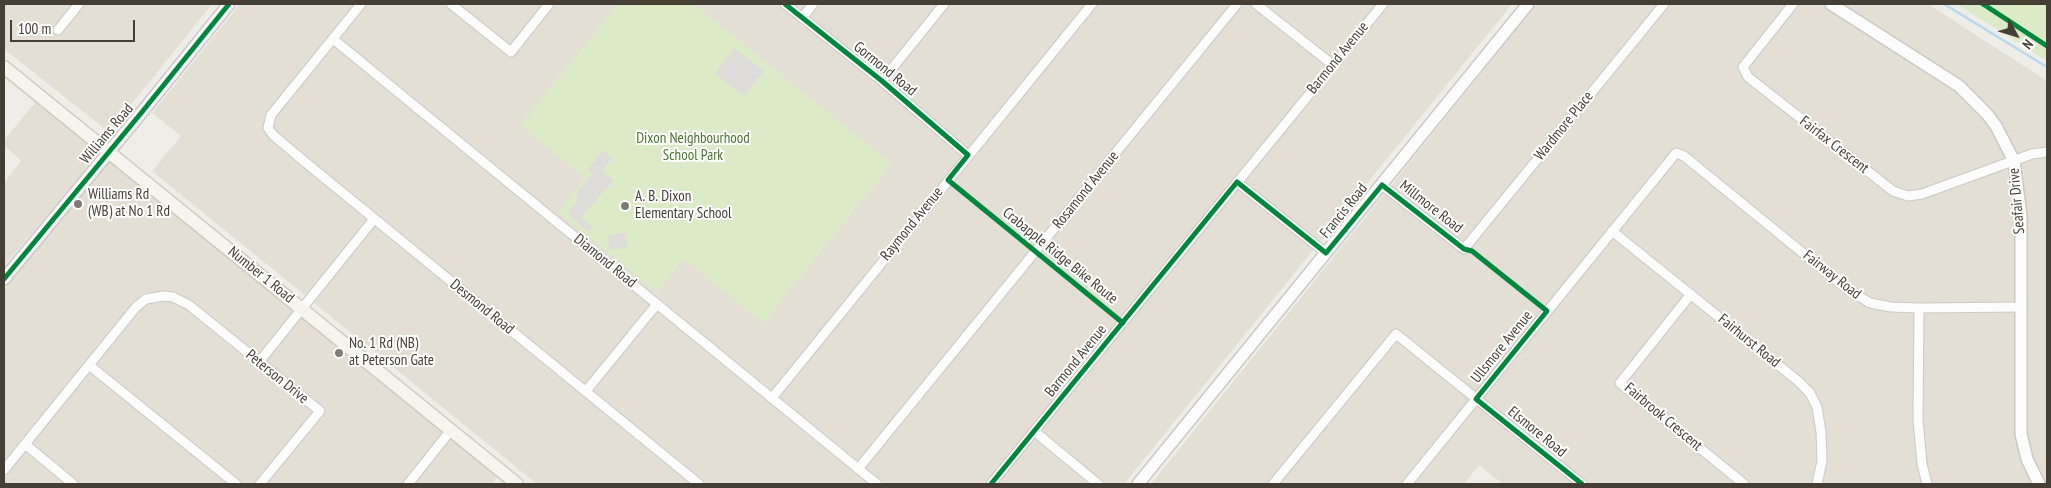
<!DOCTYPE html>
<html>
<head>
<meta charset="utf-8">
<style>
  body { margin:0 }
  #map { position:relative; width:2051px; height:488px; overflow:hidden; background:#eeede8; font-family:"PT Sans Narrow",sans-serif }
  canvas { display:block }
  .frame { position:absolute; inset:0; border:5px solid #443e34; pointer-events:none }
  .north { position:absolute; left:1991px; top:10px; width:50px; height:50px; -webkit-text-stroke:4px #fff; paint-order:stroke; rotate:129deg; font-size:14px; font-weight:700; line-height:20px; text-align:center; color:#443e34 }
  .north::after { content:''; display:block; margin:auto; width:18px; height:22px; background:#443e34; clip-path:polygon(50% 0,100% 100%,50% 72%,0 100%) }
  .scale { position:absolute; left:10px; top:20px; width:125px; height:22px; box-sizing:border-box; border:2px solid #443e34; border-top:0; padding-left:6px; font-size:15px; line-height:18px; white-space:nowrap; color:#443e34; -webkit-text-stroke:4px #fff; paint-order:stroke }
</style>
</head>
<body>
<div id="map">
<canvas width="2051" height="488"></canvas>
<div class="frame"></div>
<div class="north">N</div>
<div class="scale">100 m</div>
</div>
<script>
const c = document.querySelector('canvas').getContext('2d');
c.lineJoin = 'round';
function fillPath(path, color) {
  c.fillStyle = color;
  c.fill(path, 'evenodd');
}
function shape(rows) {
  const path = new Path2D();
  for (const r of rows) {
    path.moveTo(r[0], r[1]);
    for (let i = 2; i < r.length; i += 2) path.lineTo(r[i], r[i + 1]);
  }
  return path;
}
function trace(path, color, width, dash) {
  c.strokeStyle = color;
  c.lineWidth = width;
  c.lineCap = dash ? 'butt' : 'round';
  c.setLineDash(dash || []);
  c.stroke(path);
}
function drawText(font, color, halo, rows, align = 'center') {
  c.font = font + ' "PT Sans Narrow",sans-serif';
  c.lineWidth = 4;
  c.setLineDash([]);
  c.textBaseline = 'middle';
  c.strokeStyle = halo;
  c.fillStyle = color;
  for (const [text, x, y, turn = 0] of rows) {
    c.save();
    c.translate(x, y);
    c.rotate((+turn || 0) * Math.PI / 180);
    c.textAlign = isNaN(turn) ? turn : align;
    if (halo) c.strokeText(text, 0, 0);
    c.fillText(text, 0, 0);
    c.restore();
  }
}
fillPath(shape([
  [4,4,212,4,109,132,4,49],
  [240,4,1512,4,1124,484,537,484,152,171,181,136,152,113],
  [1537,4,1928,4,2047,81,2047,484,1503,484,1479,465,1464,484,1151,484],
  [39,98,103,149,4,266,4,183,21,161,4,145,4,140],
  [105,153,500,473,492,484,4,484,4,283]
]), '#e3dfd5');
fillPath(shape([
  [618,4,694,4,892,164,763,323,684,259,657,292,558,212,585,178,520,125],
  [1957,4,2047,4,2047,61]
]), '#dceac8');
fillPath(shape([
  [734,48,764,71,744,96,715,74],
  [603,150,612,158,602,171,613,181,581,217,593,228,587,231,567,213,579,199,575,195,592,174,588,169],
  [625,233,627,247,609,250,608,235]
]), '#dedcd8');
trace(shape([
  [1944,4,2047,67]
]), '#b7d9ee', 2.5);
const minor = shape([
  [361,4,271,115,268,128,273,135,305,162,699,484],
  [451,4,511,52,549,4],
  [785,4,882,81,968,155],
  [1256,4,1333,65],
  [1793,4,1743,67,1748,77,1893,191,1908,196,1922,194,2032,154,2047,152],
  [802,18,813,4],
  [58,30,79,4],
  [333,39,877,484],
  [882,81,944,4],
  [1237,182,1326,253],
  [1382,185,1464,249,1664,4],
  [1612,231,1798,381,1810,393,1817,407,1821,432,1822,461,1817,484],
  [1691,294,1620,383,1744,484],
  [1919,308,1918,420,1922,464,1927,484],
  [259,362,374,219],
  [89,365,236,484],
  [586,391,657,304],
  [772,398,1092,4],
  [1034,431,1098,484],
  [25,444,73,484],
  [858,469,1237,4],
  [4,470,136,307,146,299,163,296,173,297,189,305,320,411,260,484],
  [408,484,451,430],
  [991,484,1383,4],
  [1273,484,1396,334,1582,484],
  [1407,484,1676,153,1684,156,1847,289,1870,303,1891,307,1919,308,2020,307]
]);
const tertiary = shape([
  [1831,4,1959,86,1987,114,1996,126,2014,161,2021,216,2021,434,2027,459,2039,484],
  [4,279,142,112,229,4],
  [1138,484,1528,4]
]);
const secondary = shape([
  [4,67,517,484]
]);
trace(minor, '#cbc9c4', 11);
trace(tertiary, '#cbc9c4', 14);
trace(secondary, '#cecabf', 15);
trace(minor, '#fcfcfc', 9);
trace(tertiary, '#fcfcfc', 11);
trace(secondary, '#f6f4ee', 12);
trace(shape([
  [785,4,882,81,968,155,948,180,1123,323],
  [1983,4,2047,46],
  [4,279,142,112,229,4],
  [991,484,1237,182,1326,253,1382,185,1464,249,1472,251,1547,311,1476,399,1582,484]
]), '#00873e', 5);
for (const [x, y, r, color] of [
  [78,204,5,"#807b73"],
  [625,206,5,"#807b73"],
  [339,353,5,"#807b73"]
]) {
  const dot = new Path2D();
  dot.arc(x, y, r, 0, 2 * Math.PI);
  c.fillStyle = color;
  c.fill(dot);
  trace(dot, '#fff', 2);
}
drawText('15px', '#443e34', '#fff', [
  ["Barmond Avenue",1338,58,-51],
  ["Gormond Road",885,69,39],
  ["Wardmore Place",1564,126,-51],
  ["Williams Road",107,134,-50],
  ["Fairfax Crescent",1834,145,38],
  ["Rosamond Avenue",1086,190,-51],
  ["Seafair Drive",2017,201,-95],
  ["Millmore Road",1431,207,38],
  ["Francis Road",1344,211,-51],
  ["Raymond Avenue",912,224,-51],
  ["Crabapple Ridge Bike Route",1060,256,39],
  ["Diamond Road",605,261,39],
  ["Number 1 Road",261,275,39],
  ["Fairway Road",1832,275,38],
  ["Desmond Road",482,307,39],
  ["Fairhurst Road",1749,341,39],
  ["Ullsmore Avenue",1502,347,-51],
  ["Barmond Avenue",1076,361,-51],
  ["Peterson Drive",277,377,39],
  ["Fairbrook Crescent",1663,417,40],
  ["Elsmore Road",1537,432,39]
]);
drawText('15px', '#477628', '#fff', [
  ["Dixon Neighbourhood",693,139],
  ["School Park",693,156]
]);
drawText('15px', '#443e34', '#fff', [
  ["Williams Rd",88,195],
  ["(WB) at No 1 Rd",88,212],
  ["A. B. Dixon",635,197],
  ["Elementary School",635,214],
  ["No. 1 Rd (NB)",349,344],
  ["at Peterson Gate",349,361]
], 'left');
</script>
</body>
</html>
